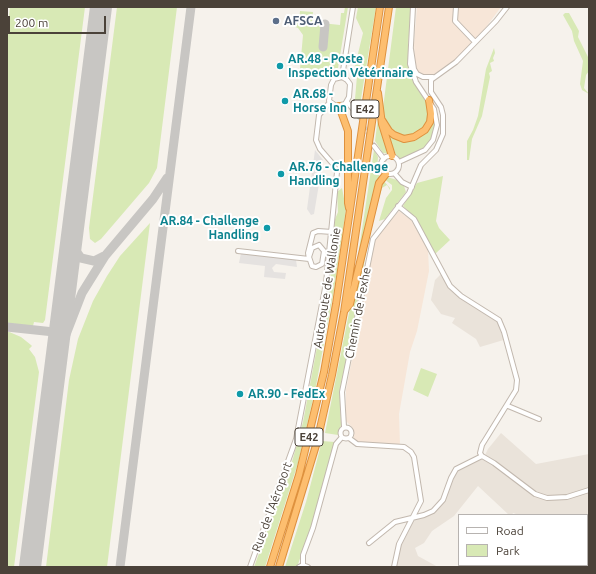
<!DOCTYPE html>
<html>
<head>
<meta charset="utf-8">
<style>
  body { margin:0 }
  #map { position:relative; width:596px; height:574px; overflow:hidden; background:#f6f2ec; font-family:Ubuntu,sans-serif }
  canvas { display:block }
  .frame { position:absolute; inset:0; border:8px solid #4b4239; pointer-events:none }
  .legend { position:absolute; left:458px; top:514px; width:130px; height:52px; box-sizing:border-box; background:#fff; border:1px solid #b7b3b0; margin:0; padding:5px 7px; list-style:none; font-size:12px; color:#4b4239 }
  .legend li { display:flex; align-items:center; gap:8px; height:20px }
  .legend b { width:20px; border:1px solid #b7b3b0 }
  .scale { position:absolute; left:8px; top:16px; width:98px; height:18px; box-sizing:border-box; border:2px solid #4b4239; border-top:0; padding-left:5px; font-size:12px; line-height:14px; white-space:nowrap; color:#4b4239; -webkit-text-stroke:3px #fff; paint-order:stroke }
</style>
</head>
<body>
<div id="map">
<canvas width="596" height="574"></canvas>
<div class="frame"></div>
<ul class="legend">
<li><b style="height:5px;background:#fff"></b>Road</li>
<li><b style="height:11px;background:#d8e9b5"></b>Park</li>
</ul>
<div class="scale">200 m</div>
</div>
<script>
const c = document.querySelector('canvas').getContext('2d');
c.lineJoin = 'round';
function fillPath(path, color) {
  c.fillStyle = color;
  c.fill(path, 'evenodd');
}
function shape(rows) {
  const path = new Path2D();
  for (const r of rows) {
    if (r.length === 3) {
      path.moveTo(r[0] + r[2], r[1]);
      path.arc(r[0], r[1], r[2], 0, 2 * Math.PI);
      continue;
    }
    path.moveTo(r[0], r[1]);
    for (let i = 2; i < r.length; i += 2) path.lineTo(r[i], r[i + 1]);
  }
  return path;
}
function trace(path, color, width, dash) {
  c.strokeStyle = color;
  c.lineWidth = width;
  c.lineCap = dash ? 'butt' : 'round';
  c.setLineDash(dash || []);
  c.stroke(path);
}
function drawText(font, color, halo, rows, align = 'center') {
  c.font = font + ' Ubuntu,sans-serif';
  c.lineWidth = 4;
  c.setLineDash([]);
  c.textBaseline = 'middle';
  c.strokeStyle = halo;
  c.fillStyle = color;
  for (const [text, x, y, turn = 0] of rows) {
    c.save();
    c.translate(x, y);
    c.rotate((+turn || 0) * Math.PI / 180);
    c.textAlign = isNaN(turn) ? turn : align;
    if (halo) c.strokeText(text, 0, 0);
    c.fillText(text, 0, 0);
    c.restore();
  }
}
fillPath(shape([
  [441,274,449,286,498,321,507,339,480,347,476,339,452,323,455,318,441,314,431,300,435,280],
  [501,433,536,464,589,454,589,567,499,567,500,565,587,565,587,515,519,515,513,513,512,515,509,515,478,486,454,516,432,531,424,543,415,548,418,556,438,567,395,567,399,544,415,519,435,511,440,507,457,470,480,459,483,459,488,449]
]), '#eae3da');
fillPath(shape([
  [417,7,501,7,481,34,455,61,433,75,425,76,418,72,415,66,414,43],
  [399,211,411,220,428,250,429,271,417,331,410,352,399,414,400,445,358,443,354,439,353,428,346,421,346,390,375,241,380,233]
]), '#f7e6d8');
fillPath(shape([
  [10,7,85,7,45,320,43,323,34,322,33,326,7,323,7,34],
  [117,7,177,7,157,168,149,183,101,239,95,243,90,239,89,228],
  [345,7,348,7,338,68,326,77,303,76,300,69,303,35,298,28,289,25,288,19,299,20,300,11,313,12,312,22,340,25,341,13,344,13],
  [358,7,376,7,360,105,357,107,355,99,357,76,355,66,363,33,356,18],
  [396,7,412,7,408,45,408,64,411,76,426,100,430,111,426,126,409,137,396,135,387,126,383,108],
  [565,13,569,13,579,31,578,37,588,57,589,71,586,75,584,88,589,94,582,90,580,84,583,61,574,41,572,31,563,15],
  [494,48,495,53,493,58,494,61,490,63,492,71,489,73,490,77,482,116,472,139,469,160,467,160,467,141,473,130,478,116,486,69],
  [433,113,436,123,433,136,425,147,405,158,399,158,396,155,387,132,391,135,419,137],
  [378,117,390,154,383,153,375,141],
  [374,150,378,157,377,171,380,177,356,269],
  [443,176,436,221,439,228,450,240,435,254,417,220,403,206,417,183],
  [387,177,397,180,404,186,406,192,385,219,379,221,386,198,392,190,392,185,384,179],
  [383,180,390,188,390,190,387,185,382,188,370,232,340,393,341,425,338,435,325,433,351,303],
  [342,188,346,209,334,290,315,391,298,463,265,567,254,567,290,469,303,422,329,283,335,237,333,224,338,212,337,192],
  [150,223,107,567,46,567,69,380,78,339,93,301,107,276,120,256],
  [7,331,21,337,31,345,32,346,29,349,35,357,39,372,14,567,7,567],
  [421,368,437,374,428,397,413,390],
  [322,441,335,442,312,525,297,567,285,567,306,502]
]), '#d8e9b5');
fillPath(shape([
  [315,150,323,160,314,214,311,215,307,209],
  [241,253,296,260,297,267,276,264,272,268,274,272,286,273,285,279,264,277,265,266,239,263]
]), '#e5e2e0');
trace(shape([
  [323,47,325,24],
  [72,234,73,247,81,258,94,261,104,256],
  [7,327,54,332,63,329,68,324],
  [49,412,63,342,82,293,105,256,153,199,167,178],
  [120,567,191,7]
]), '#c8c6c3', 9);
trace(shape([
  [30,567,101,7]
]), '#c8c6c3', 22);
trace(shape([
  [359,116,374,146]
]), '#d4cfc8', 4, [4, 2]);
const minor = shape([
  [456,7,455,21,475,42],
  [411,49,414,69,417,74,423,77,433,77],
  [342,77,347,80,350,84,349,97,345,104,336,106,329,101,331,85,334,79,342,77],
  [342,77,353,7],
  [347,102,359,116],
  [374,146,384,159],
  [390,165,9],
  [399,162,425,150,433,140,437,125,434,109,416,82,410,64,413,7],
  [395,174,402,182,412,187],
  [398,206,414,219,450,286,461,296,499,320,504,332,517,380,516,390,482,445,480,453,482,456],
  [319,245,324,251,322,264,316,267,312,266,309,257,312,248,319,245],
  [238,251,309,259,308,253,313,233,318,231,332,232],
  [508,406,539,419],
  [344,427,342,392,373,239,409,193,421,165,436,150,443,134,443,115,441,107,431,92,431,80,456,62,496,21,507,7],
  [346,433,5.5],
  [349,438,357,444,404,447,411,452,414,457,421,501,399,544,394,567],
  [482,456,494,463,535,494,547,498,567,497,589,490],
  [587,531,589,529],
  [369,543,395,522,424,515,433,511,443,500,451,478,456,469,482,456],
  [303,565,303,555,313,528,336,444,342,437],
  [250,567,296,439,326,283,337,172,333,164,320,149,316,140,319,115,330,102],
  [299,567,303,565,308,567],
  [524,567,527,565]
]);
const highway = shape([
  [378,93,382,124,392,156],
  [339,106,348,131,348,203,349,208],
  [382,120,389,131,394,135,404,139,414,137,425,130,430,122,431,114,429,100],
  [345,310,350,304,379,183,386,174],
  [270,567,299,475,324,372,336,304,380,7],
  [279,567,317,442,332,375,344,312,389,7]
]);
trace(minor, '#c2b8ae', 6);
trace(highway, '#de913e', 8);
trace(minor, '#fff', 4);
trace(highway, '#fdbe6f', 6);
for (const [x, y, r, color] of [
  [276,21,4,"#5c6f8a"],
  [280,66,4,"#0f9aa8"],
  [285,101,4,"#0f9aa8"],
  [281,174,4,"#0f9aa8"],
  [267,228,4,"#0f9aa8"],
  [240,394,4,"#0f9aa8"]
]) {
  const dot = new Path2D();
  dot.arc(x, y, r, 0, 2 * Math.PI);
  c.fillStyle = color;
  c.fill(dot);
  trace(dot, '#fff', 1.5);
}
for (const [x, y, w] of [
  [365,109,28],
  [309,437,28]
]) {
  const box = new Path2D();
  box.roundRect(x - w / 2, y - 9, w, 18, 3);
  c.fillStyle = '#fff';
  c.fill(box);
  trace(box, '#4b4239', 1);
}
drawText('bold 11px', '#4b4239', null, [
  ["E42",365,109],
  ["E42",309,437]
]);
drawText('bold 12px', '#4e5e75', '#fff', [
  ["AFSCA",284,21]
], 'left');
drawText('bold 12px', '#0d838f', '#fff', [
  ["AR.48 - Poste",288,59],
  ["Inspection Vétérinaire",288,73],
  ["AR.68 -",293,94],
  ["Horse Inn",293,108],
  ["AR.76 - Challenge",289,167],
  ["Handling",289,181],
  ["AR.84 - Challenge",259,221,"right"],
  ["Handling",259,235,"right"],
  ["AR.90 - FedEx",248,394]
], 'left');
drawText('12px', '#4b4239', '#fff', [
  ["Autoroute de Wallonie",327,288,-81],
  ["Chemin de Fexhe",358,313,-79],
  ["Rue de l'Aéroport",272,507,-70]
]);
</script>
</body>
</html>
